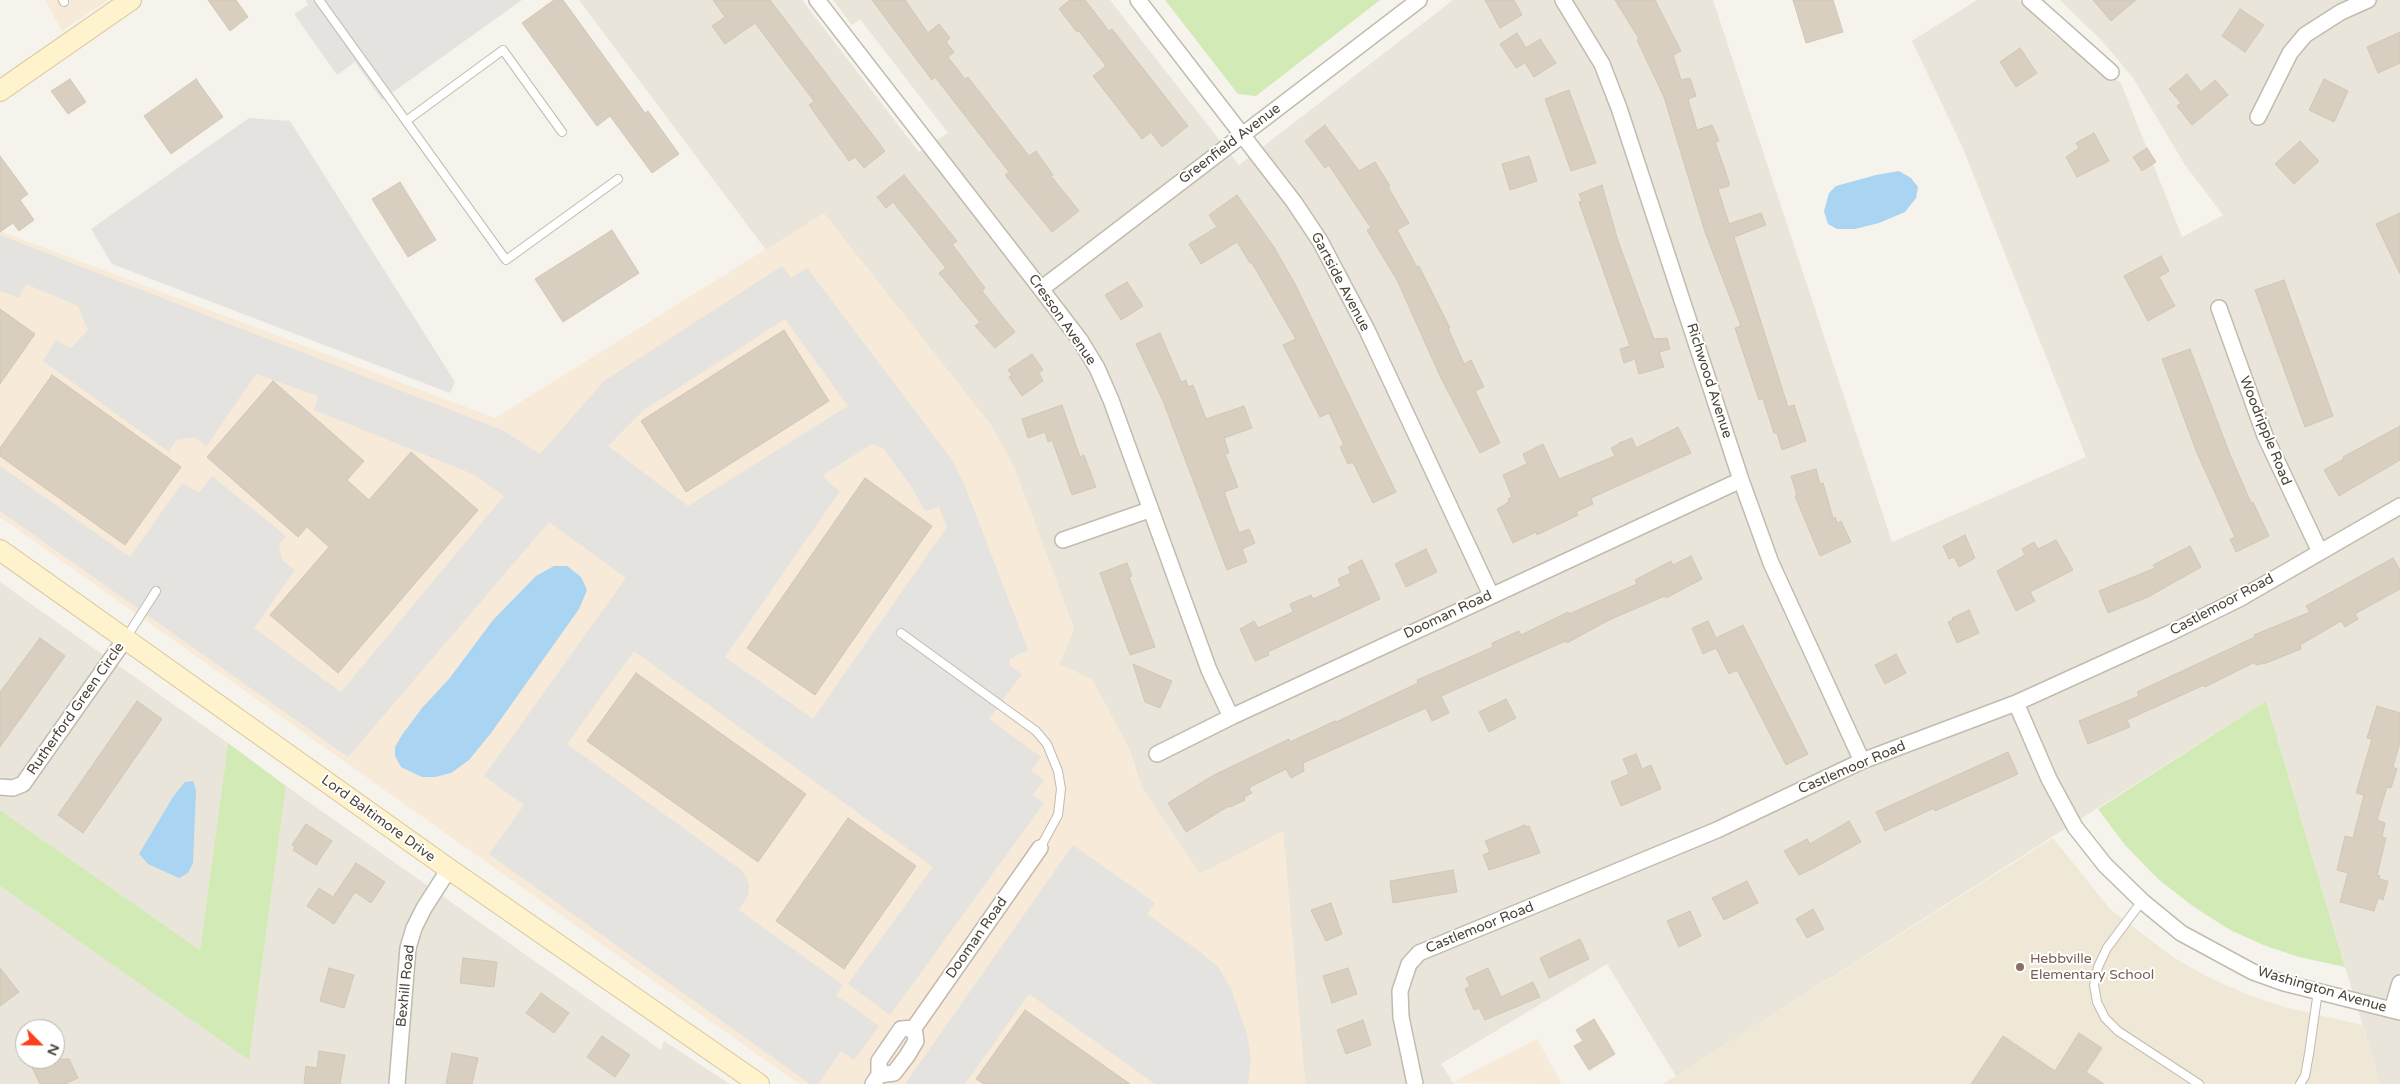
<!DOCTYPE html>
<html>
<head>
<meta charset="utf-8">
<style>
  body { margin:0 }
  #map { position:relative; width:2400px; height:1084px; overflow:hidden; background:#f6f3ec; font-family:"Varela Round",sans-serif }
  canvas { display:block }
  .north { position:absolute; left:15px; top:1019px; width:50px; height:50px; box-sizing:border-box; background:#fff; border:1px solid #b7b4b0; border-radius:50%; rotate:113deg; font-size:14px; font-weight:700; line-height:20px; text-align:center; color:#4b4439 }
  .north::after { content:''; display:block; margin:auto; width:18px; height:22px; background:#fc3f1d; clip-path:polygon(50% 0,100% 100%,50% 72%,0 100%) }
</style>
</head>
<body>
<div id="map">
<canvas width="2400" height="1084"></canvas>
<div class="north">N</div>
</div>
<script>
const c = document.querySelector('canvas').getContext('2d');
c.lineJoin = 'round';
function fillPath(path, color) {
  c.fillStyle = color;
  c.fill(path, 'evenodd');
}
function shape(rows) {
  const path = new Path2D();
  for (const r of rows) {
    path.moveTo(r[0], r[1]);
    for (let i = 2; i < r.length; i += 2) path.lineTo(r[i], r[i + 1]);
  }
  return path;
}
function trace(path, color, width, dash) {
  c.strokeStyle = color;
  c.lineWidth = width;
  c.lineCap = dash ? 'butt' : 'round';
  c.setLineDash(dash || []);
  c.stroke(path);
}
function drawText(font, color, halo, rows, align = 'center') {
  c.font = font + ' "Varela Round",sans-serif';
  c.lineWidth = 4;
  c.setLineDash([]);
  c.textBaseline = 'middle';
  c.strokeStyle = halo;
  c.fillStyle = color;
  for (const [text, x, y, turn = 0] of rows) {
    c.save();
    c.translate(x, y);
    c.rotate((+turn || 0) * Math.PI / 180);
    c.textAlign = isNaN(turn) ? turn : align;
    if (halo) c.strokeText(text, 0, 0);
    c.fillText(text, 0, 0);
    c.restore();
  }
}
fillPath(shape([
  [579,0,802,0,919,152,948,133,860,19,852,25,833,0,1110,0,1239,165,1453,0,1713,0,1892,542,2086,457,1962,146,1912,41,1977,0,2019,0,2053,34,2121,83,2182,237,2223,215,2185,165,2133,78,2104,43,2060,0,2400,0,2400,1084,2380,1084,2266,701,1676,1076,1607,964,1441,1064,1454,1084,1305,1084,1283,832,1200,874,1142,788,1129,748,1059,664,1074,629,1014,467,990,424,824,214,766,250],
  [0,582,228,743,200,950,0,810],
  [286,786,661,1050,664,1041,730,1084,0,1084,0,886,249,1059],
  [25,1029,55,1029,55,1059,25,1059]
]), '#eae5da');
fillPath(shape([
  [45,0,108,0,62,31],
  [824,213,990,424,1014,467,1074,629,1059,664,1092,679,1129,748,1142,788,1200,874,1283,831,1305,1084,799,1084,0,517,0,231,495,418],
  [1537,1039,1562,1084,1453,1083,1453,1082]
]), '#f7ead8');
fillPath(shape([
  [2053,838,2110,909,2174,958,2208,977,2246,994,2284,1007,2362,1025,2380,1084,1663,1084]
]), '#efe8d6');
fillPath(shape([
  [1165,0,1380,0,1256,96,1238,94],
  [2266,701,2345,967,2299,957,2266,946,2230,930,2194,907,2158,879,2125,845,2098,809],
  [228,743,286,786,249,1060,0,886,0,810,200,950]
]), '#d2eab5');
fillPath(shape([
  [306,0,522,0,382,100,355,62,337,75,294,14,308,5],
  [249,118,290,121,455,382,450,393,112,264,91,229],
  [0,235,502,430,540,454,604,381,782,266,791,278,807,268,952,460,963,481,1028,650,1010,659,1009,665,1022,674,989,719,1041,757,1031,771,1044,780,1033,795,1044,803,890,1015,848,984,933,867,634,651,567,744,740,869,747,878,749,887,748,895,739,910,843,985,836,995,879,1026,854,1060,841,1051,818,1084,810,1084,489,854,524,805,484,776,626,578,549,522,348,757,0,511,0,466,130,557,182,483,199,493,212,476,286,536,279,545,282,560,295,570,254,628,341,692,504,496,475,475,314,410,318,396,256,374,206,447,195,437,176,440,169,452,43,361,56,340,71,348,88,330,78,306,26,284,19,298,0,291],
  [785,319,848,406,688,506,608,446,644,410],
  [872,444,883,448,911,486,925,511,939,507,947,527,813,719,725,657,840,491,828,482,823,475],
  [1073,845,1155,903,1147,914,1199,951,1218,967,1231,989,1247,1034,1251,1060,1248,1084,1155,1084,1029,994,965,1084,905,1084]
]), '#e5e3e0');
fillPath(shape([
  [1899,171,1911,178,1918,187,1916,198,1905,212,1879,223,1855,229,1837,229,1828,224,1824,211,1829,193,1836,186,1876,175],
  [554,566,567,566,581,577,587,590,579,609,491,733,469,760,451,773,435,777,422,777,401,767,395,756,395,747,402,735,422,708,449,679,493,620,536,576],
  [193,781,196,790,193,863,188,873,179,878,148,864,139,854,173,797,185,782]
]), '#a9d4f2');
const building = shape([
  [208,0,236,0,248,17,230,31,208,0],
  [554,0,563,0,645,113,648,111,679,154,652,173,610,116,597,126,522,23,554,0],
  [713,0,770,0,885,151,864,168,855,157,849,161,809,105,814,101,755,23,725,44,712,26,725,17,713,0],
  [872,0,905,0,928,33,939,24,950,38,946,42,954,52,948,57,965,79,968,77,1029,156,1036,151,1053,175,1051,176,1079,211,1052,232,1005,175,1009,172,970,122,935,77,932,80,872,0],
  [1070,0,1085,0,1109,31,1112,29,1188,126,1162,147,1151,132,1142,139,1093,76,1106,66,1079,31,1077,32,1059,9,1070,0],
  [1485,0,1514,0,1522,15,1500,28,1485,0],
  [1615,0,1655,0,1681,51,1673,55,1681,80,1690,78,1696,96,1688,99,1697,130,1712,125,1719,141,1715,142,1729,182,1729,186,1718,189,1729,224,1761,213,1766,225,1734,237,1788,407,1794,405,1806,441,1782,450,1777,433,1774,433,1763,399,1759,400,1735,328,1741,326,1705,232,1664,97,1637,40,1639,39,1615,0],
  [1793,0,1833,0,1843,32,1806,43,1793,0],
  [2093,0,2136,0,2111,21,2093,0],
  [2240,9,2264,25,2245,52,2222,36,2240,9],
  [2400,32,2400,63,2378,73,2367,47,2400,32],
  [1517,33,1526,48,1540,39,1556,63,1534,77,1525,63,1516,68,1500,44,1517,33],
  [2020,48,2037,73,2016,87,2000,62,2020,48],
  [2187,74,2201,92,2215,80,2228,95,2192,125,2177,106,2181,103,2169,89,2187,74],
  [70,79,86,102,68,114,51,91,70,79],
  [196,79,223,117,171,154,144,116,196,79],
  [2324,79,2348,91,2334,122,2309,110,2324,79],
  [1569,90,1596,163,1571,171,1545,99,1569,90],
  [1325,125,1359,171,1375,162,1390,186,1388,187,1409,223,1397,230,1417,267,1419,266,1450,328,1448,328,1464,364,1471,360,1484,387,1475,391,1500,443,1480,453,1440,376,1397,280,1367,230,1371,228,1329,165,1325,168,1305,141,1325,125],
  [2094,133,2109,161,2077,177,2066,157,2079,148,2076,143,2094,133],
  [2300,141,2319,161,2294,184,2275,164,2300,141],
  [2147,148,2156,162,2142,171,2133,157,2147,148],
  [0,156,28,194,20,200,34,220,19,231,13,223,0,232,0,156],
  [1529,156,1537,181,1510,190,1502,164,1529,156],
  [904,175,957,241,952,244,985,288,982,291,1015,332,995,348,975,326,980,322,939,273,946,268,893,202,886,208,877,197,904,175],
  [400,182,436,240,408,257,372,199,400,182],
  [1602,185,1618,241,1654,339,1667,338,1670,349,1659,352,1664,367,1639,374,1635,359,1624,363,1620,349,1630,346,1579,202,1582,201,1579,194,1602,185],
  [1237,195,1274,247,1295,284,1396,492,1373,503,1353,462,1348,464,1340,447,1344,445,1329,413,1320,417,1283,345,1296,339,1252,263,1250,263,1237,242,1201,264,1189,244,1217,227,1209,215,1237,195],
  [2400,213,2400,274,2376,224,2400,213],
  [612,230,639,273,563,322,535,279,612,230],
  [2161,256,2169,271,2159,277,2175,306,2148,321,2124,276,2161,256],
  [2284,280,2333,416,2305,427,2255,290,2284,280],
  [1127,282,1143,306,1121,320,1105,295,1127,282],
  [0,309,35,334,0,384,0,309],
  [784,330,829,401,686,492,641,421,784,330],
  [1160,333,1181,382,1186,380,1188,387,1193,385,1206,419,1244,406,1252,428,1224,438,1229,453,1225,454,1238,487,1224,492,1239,533,1249,529,1255,543,1242,549,1247,562,1227,570,1163,401,1136,344,1160,333],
  [2190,349,2229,452,2251,503,2253,502,2269,536,2236,552,2230,539,2235,537,2197,453,2162,359,2190,349],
  [1032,354,1043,370,1039,373,1043,381,1022,396,1009,377,1012,375,1008,370,1032,354],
  [52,375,181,467,125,545,0,456,0,448,52,375],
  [273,381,364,461,347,480,369,500,411,452,478,510,338,673,270,615,329,547,307,527,298,537,207,457,273,381],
  [1062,405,1080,457,1084,455,1096,487,1072,495,1052,440,1048,442,1045,432,1028,438,1022,419,1062,405],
  [2400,426,2400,460,2339,496,2324,470,2344,459,2343,457,2400,426],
  [1678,427,1691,453,1591,498,1593,504,1576,512,1578,515,1537,535,1536,532,1513,543,1497,509,1509,502,1508,499,1512,497,1503,475,1527,464,1523,454,1543,444,1559,479,1615,456,1611,448,1619,444,1619,443,1632,438,1636,448,1678,427],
  [1816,469,1820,484,1823,483,1833,518,1835,517,1837,523,1841,521,1851,542,1820,556,1795,496,1797,495,1791,476,1816,469],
  [865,478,932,526,815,695,747,648,865,478],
  [1965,535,1975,558,1959,567,1954,557,1949,559,1943,546,1965,535],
  [2056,540,2073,570,2030,592,2035,601,2016,611,1997,571,2025,555,2022,549,2034,542,2038,549,2056,540],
  [2190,546,2201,567,2148,597,2108,613,2099,591,2155,568,2153,565,2190,546],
  [1426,549,1437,572,1406,587,1395,564,1426,549],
  [1691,556,1702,579,1666,598,1665,596,1609,620,1567,643,1566,641,1552,647,1441,696,1449,713,1432,721,1426,708,1303,763,1304,771,1291,778,1286,769,1252,786,1249,789,1252,793,1244,797,1245,800,1230,807,1229,806,1186,832,1168,803,1214,775,1289,739,1290,742,1335,721,1336,722,1418,683,1417,680,1493,647,1492,643,1519,631,1521,635,1568,612,1569,614,1637,584,1635,580,1671,561,1673,565,1691,556],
  [2393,558,2400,570,2400,589,2355,614,2358,619,2345,627,2341,621,2300,645,2301,649,2266,663,2256,665,2255,662,2205,687,2204,685,2127,720,2130,727,2088,744,2079,721,2139,696,2137,692,2255,637,2254,635,2310,612,2306,606,2393,558],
  [1362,560,1380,599,1268,652,1269,655,1255,661,1240,629,1254,621,1258,628,1293,612,1290,604,1311,595,1313,599,1341,586,1338,579,1351,573,1348,567,1362,560],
  [1127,563,1132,576,1129,577,1155,647,1130,655,1100,573,1127,563],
  [1969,610,1979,633,1957,643,1948,622,1953,620,1952,618,1969,610],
  [1708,621,1716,638,1743,625,1808,754,1786,765,1737,670,1729,674,1716,648,1703,654,1692,628,1708,621],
  [40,638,65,656,0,747,0,692,40,638],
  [1896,654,1906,673,1885,684,1875,665,1896,654],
  [1133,664,1172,681,1160,708,1145,702,1133,664],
  [636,673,806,794,758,862,587,741,636,673],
  [1506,699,1516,718,1489,732,1479,712,1506,699],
  [137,701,162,719,83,833,58,815,137,701],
  [2377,706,2400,713,2400,742,2393,767,2397,769,2391,788,2387,787,2377,820,2385,823,2382,837,2386,838,2377,875,2380,876,2379,879,2388,881,2383,900,2378,898,2374,911,2340,902,2348,873,2337,870,2345,836,2353,838,2364,795,2356,793,2372,739,2367,738,2377,706],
  [2008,752,2018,774,1935,811,1934,808,1885,831,1876,812,2008,752],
  [1636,754,1642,769,1651,765,1661,789,1621,806,1611,782,1629,774,1623,759,1636,754],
  [848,818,916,866,844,969,776,921,848,818],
  [1849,821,1861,842,1812,869,1799,875,1784,851,1807,839,1810,844,1849,821],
  [306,824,332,841,316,865,293,850,295,847,292,845,306,824],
  [1525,825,1526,827,1529,826,1540,853,1489,870,1483,855,1490,852,1485,841,1525,825],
  [356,863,385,882,371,903,355,892,334,924,307,906,319,888,333,897,356,863],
  [1453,870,1457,892,1393,903,1390,881,1453,870],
  [1747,881,1758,903,1724,920,1712,898,1747,881],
  [1331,903,1342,934,1326,941,1311,910,1331,903],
  [1813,909,1824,929,1807,938,1796,919,1813,909],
  [1690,911,1701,936,1679,947,1667,921,1690,911],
  [1580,939,1589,959,1549,978,1540,958,1580,939],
  [463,958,497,962,494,987,460,983,463,958],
  [0,968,19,992,0,1006,0,968],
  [329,968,354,975,344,1008,320,1001,329,968],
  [1348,968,1357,994,1332,1003,1323,976,1348,968],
  [1488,968,1501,997,1533,982,1540,997,1485,1020,1479,1008,1474,1010,1465,989,1470,986,1466,978,1488,968],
  [541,993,569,1013,554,1033,526,1013,541,993],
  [1025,1010,1130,1084,984,1084,976,1079,1025,1010],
  [1594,1019,1615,1054,1589,1070,1574,1046,1583,1041,1576,1030,1594,1019],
  [1363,1020,1371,1045,1346,1054,1337,1030,1363,1020],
  [2079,1033,2102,1048,2086,1072,2104,1084,1971,1084,2003,1036,2055,1071,2079,1033],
  [602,1036,630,1055,615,1077,587,1057,602,1036],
  [319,1051,345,1055,340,1084,304,1084,306,1066,317,1068,319,1051],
  [452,1053,478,1058,472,1084,446,1084,452,1053],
  [28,1059,69,1059,78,1078,65,1084,40,1084,28,1059]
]);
fillPath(building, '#d8cfc1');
trace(building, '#d3c7b4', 1);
const lane = shape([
  [63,0,64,2],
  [319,0,506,260,618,179],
  [406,121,503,50,562,132],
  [901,633,1036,731,1047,744,1058,771,1061,789,1058,815,1040,848],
  [126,638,156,591],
  [2142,901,2107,948,2098,967,2094,985,2097,1002,2105,1018,2118,1031,2199,1084],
  [2300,1084,2305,1076,2309,1054,2318,991]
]);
const street = shape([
  [817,0,1041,289,1080,340,1097,368,1111,400,1209,670,1231,717],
  [1138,0,1294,202,1320,241,1367,330,1491,595],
  [1563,0,1602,64,1619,108,1741,480,1771,563,1862,761],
  [2030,0,2111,72],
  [2258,117,2290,53,2305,35,2341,12,2368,0],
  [1041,289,1419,0],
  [2219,308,2265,436,2319,550],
  [1063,540,1149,510],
  [2016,703,2049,779,2075,827,2105,865,2142,901,2181,933,2253,972,2284,983,2400,1012],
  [1157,754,1231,717,1741,480],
  [0,787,13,788,23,784,126,638],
  [2392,1010,2400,983],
  [879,1075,894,1073,907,1056,916,1041,914,1028,1040,848],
  [397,1084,408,948,414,928,424,908,449,869],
  [873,1084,879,1075,879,1061,901,1029,914,1028],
  [1415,1084,1401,1017,1400,991,1409,964,1419,953,1717,830,1862,761,2016,703,2170,633,2239,599,2400,506]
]);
const secondary = shape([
  [0,91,131,0],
  [0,550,449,869,759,1084]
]);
trace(lane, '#c2bbae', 10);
trace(street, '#c2bbae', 18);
trace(secondary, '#d6c79b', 22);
trace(lane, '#fff', 8);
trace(street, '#fff', 15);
trace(secondary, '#fff3cd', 20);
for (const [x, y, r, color] of [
  [2020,967,5,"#8d6e63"]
]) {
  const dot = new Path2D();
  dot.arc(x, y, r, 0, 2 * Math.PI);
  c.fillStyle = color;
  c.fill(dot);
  trace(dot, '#fff', 2);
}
drawText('14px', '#4b4439', '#fff', [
  ["Greenfield Avenue",1230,144,-37],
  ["Gartside Avenue",1340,282,62],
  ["Cresson Avenue",1062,320,55],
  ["Richwood Avenue",1709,381,72],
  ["Woodripple Road",2265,431,68],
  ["Castlemoor Road",2222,605,-28],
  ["Dooman Road",1448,615,-25],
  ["Rutherford Green Circle",76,709,-55],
  ["Castlemoor Road",1852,768,-23],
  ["Lord Baltimore Drive",378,819,36],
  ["Castlemoor Road",1480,928,-22],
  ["Dooman Road",977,938,-55],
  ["Bexhill Road",406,986,-84],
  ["Washington Avenue",2322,990,16]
]);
drawText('14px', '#785e54', '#fff', [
  ["Hebbville",2030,959],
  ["Elementary School",2030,975]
], 'left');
</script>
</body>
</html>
